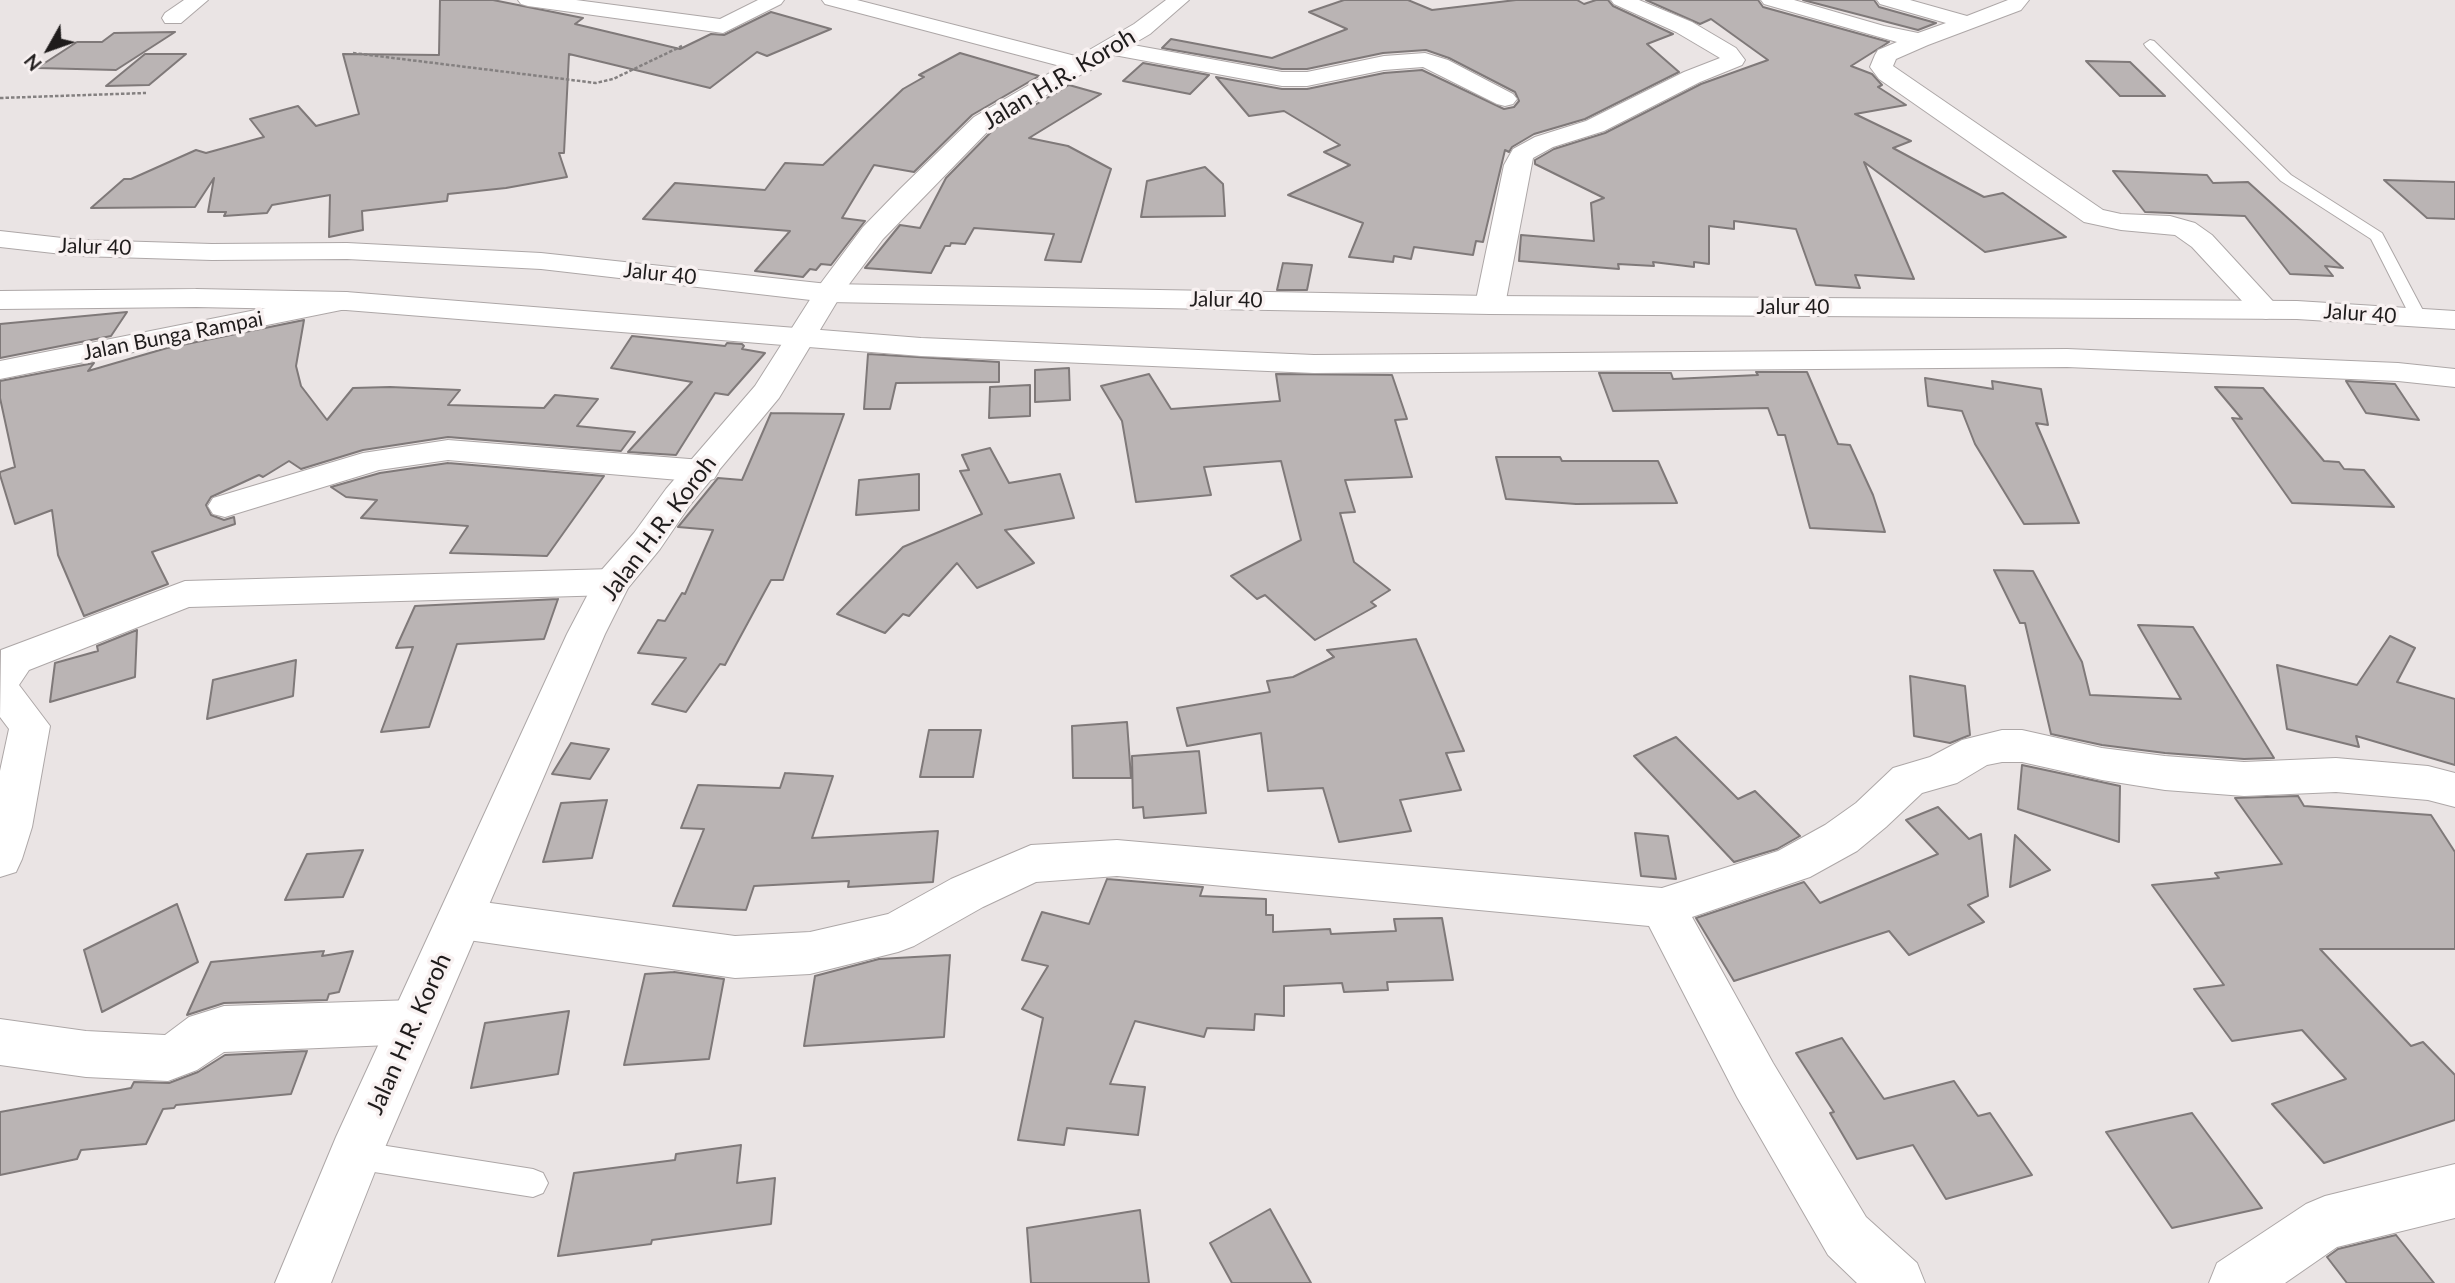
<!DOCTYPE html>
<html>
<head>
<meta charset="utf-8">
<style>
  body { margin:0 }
  #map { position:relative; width:2455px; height:1283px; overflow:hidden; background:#eae4e4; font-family:Lato,sans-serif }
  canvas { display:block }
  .north { position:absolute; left:14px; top:14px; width:70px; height:70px; -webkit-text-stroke:5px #f8f1f1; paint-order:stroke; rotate:230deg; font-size:19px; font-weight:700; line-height:28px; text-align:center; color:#1f1c1c }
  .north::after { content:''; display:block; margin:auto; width:24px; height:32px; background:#1f1c1c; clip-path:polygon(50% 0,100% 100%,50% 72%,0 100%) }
</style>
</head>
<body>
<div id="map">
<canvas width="2455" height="1283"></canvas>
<div class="north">N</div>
</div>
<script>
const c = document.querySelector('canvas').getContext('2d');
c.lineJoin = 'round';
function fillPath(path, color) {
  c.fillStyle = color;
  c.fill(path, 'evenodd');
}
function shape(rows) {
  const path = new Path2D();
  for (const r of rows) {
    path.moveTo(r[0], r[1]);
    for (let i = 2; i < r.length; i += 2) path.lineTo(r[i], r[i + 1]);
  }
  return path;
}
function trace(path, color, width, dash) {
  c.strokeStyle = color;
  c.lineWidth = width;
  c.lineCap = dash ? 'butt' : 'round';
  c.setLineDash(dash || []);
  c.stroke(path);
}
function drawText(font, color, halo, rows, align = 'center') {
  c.font = font + ' Lato,sans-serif';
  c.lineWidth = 7;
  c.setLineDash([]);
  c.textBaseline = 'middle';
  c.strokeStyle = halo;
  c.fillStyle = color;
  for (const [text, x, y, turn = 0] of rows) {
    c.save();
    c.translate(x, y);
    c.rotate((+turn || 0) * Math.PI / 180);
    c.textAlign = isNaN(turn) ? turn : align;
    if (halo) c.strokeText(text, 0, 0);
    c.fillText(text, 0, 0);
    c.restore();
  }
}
const building = shape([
  [440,0,493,0,583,18,575,24,680,49,711,34,724,35,771,12,831,29,767,56,757,52,710,88,569,54,564,153,559,153,567,177,506,188,448,194,447,201,362,211,363,230,329,237,330,195,272,205,267,213,224,216,226,212,208,212,214,178,195,207,91,208,124,179,131,179,196,150,206,153,264,137,250,119,298,106,316,126,359,114,343,54,439,55,440,0],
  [1344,0,1408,0,1432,10,1516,0,1577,0,1584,4,1596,0,1608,0,1613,6,1673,34,1647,44,1679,72,1585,119,1534,134,1512,147,1509,152,1505,150,1483,242,1476,241,1473,255,1414,247,1411,259,1394,256,1393,262,1349,257,1363,223,1288,195,1350,165,1324,152,1340,145,1284,111,1249,116,1216,77,1282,89,1307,89,1384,73,1422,70,1504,109,1514,107,1519,101,1515,92,1449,58,1426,50,1383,53,1307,69,1282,69,1162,48,1171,39,1272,58,1347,29,1309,12,1344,0],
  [1646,0,1758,0,1763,7,1889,42,1851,66,1872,74,1882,85,1878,87,1906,105,1855,114,1911,141,1893,148,1984,197,2003,193,2066,237,1985,252,1864,162,1914,279,1855,275,1860,288,1816,285,1796,229,1734,221,1734,229,1709,226,1709,264,1694,262,1694,267,1653,262,1654,266,1618,264,1619,269,1519,261,1521,235,1594,241,1591,203,1604,198,1535,164,1535,160,1554,149,1605,133,1701,84,1768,60,1711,19,1700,24,1646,0],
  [1803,0,1874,0,1879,7,1936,23,1918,30,1803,0],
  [175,32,116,70,37,68,77,42,102,42,114,33,175,32],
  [960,53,1039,76,972,115,914,172,874,165,842,218,865,221,831,265,821,264,816,270,810,269,803,277,755,271,790,231,643,219,675,183,765,190,785,163,823,165,903,89,924,77,919,75,960,53],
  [145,54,186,54,149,85,106,86,145,54],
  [2086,61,2130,62,2165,96,2120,96,2086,61],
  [1143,63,1209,75,1190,94,1123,81,1143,63],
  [1069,85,1101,94,1029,138,1068,146,1111,169,1081,262,1045,260,1054,234,974,228,965,244,951,243,950,246,945,246,931,273,865,268,900,225,920,228,946,178,994,129,1069,85],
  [1205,167,1223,184,1225,216,1141,217,1147,181,1205,167],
  [2113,171,2207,175,2213,183,2248,182,2343,268,2325,266,2333,276,2290,274,2245,216,2145,212,2113,171],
  [2384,180,2455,182,2455,219,2427,218,2384,180],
  [1283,263,1312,265,1307,290,1277,290,1283,263],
  [127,312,111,336,0,358,0,324,127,312],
  [304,320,296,366,301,386,327,420,353,388,390,387,460,390,448,405,544,408,555,395,598,399,577,426,635,432,621,451,448,437,363,450,301,469,289,461,263,477,259,475,211,497,206,505,211,515,224,520,234,517,235,524,152,552,168,584,84,616,58,555,52,510,15,524,0,475,0,472,15,467,0,398,0,381,94,363,88,371,167,348,304,320],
  [632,336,725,346,727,343,742,344,744,346,742,349,765,353,728,395,715,393,676,455,628,452,692,382,611,368,632,336],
  [868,354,999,362,999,382,896,383,890,409,864,409,868,354],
  [1069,368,1070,400,1035,402,1035,370,1069,368],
  [1756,372,1807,372,1838,444,1850,445,1873,495,1885,532,1810,528,1785,435,1778,435,1768,408,1613,411,1599,373,1671,373,1673,379,1758,375,1756,372],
  [1149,374,1171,409,1280,401,1276,374,1392,375,1407,419,1395,420,1412,477,1345,480,1355,512,1340,513,1354,562,1390,590,1371,602,1376,606,1315,640,1265,595,1257,599,1231,576,1301,540,1281,461,1204,467,1211,495,1136,502,1122,421,1101,386,1149,374],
  [1925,378,1993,389,1992,381,2041,389,2048,425,2036,423,2079,523,2024,524,1975,444,1962,411,1928,406,1925,378],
  [2346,381,2395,384,2419,420,2366,413,2346,381],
  [1030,385,1030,416,989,418,990,387,1030,385],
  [2215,387,2263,388,2324,461,2339,462,2344,469,2364,470,2394,507,2292,503,2232,418,2242,419,2215,387],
  [771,413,844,414,783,580,771,580,725,665,720,664,686,712,652,704,686,658,638,653,658,620,665,621,682,593,685,594,713,530,678,527,718,478,742,480,771,413],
  [990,448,1009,483,1060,474,1074,518,1005,530,1034,563,977,588,957,563,909,616,903,614,885,633,837,614,903,547,982,514,960,471,969,470,962,455,990,448],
  [1496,457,1560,457,1562,461,1658,461,1677,503,1576,504,1506,499,1496,457],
  [448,463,604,476,547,556,450,553,468,526,361,518,377,500,346,497,331,487,380,473,448,463],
  [919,474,919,510,856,515,859,480,919,474],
  [1994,570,2033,571,2082,662,2090,695,2181,699,2138,625,2193,627,2274,758,2244,759,2165,753,2102,745,2051,734,2025,623,2020,623,1994,570],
  [558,599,544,639,457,644,429,727,381,732,413,647,396,648,415,606,558,599],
  [137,630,135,677,50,702,55,663,98,651,97,646,137,630],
  [2390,636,2415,648,2397,682,2455,699,2455,765,2356,736,2359,747,2287,729,2277,665,2357,685,2390,636],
  [1416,639,1464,751,1446,753,1461,790,1400,800,1411,831,1339,842,1323,788,1268,791,1261,733,1187,746,1177,708,1270,692,1267,681,1293,677,1334,657,1327,650,1416,639],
  [296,660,293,696,207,719,213,680,296,660],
  [1910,676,1965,686,1970,735,1950,743,1914,736,1910,676],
  [1127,722,1131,778,1073,778,1072,726,1127,722],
  [929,730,981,730,973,777,920,777,929,730],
  [1676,737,1738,799,1755,791,1800,836,1777,849,1734,862,1634,756,1676,737],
  [571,743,609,749,590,779,552,774,571,743],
  [1199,751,1206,813,1144,818,1143,807,1133,808,1132,756,1199,751],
  [2022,765,2120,786,2119,842,2018,809,2022,765],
  [785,773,833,776,812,838,938,831,933,882,848,887,849,881,754,886,746,910,673,906,704,829,681,828,698,785,780,788,785,773],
  [2298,796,2304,806,2431,815,2455,852,2455,949,2320,949,2411,1046,2423,1042,2455,1075,2455,1120,2324,1163,2272,1104,2346,1079,2302,1030,2232,1041,2194,989,2224,985,2152,885,2219,878,2215,873,2282,864,2235,798,2298,796],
  [607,800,592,858,543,862,561,803,607,800],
  [1938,807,1969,839,1981,834,1988,896,1968,905,1984,922,1909,955,1889,931,1734,981,1696,918,1804,882,1820,903,1938,854,1906,820,1938,807],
  [1635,833,1668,836,1676,879,1641,876,1635,833],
  [2015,835,2050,870,2010,887,2015,835],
  [363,850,343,897,285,900,307,854,363,850],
  [1107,879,1203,887,1200,896,1266,899,1266,915,1273,915,1273,932,1330,929,1331,934,1396,931,1394,919,1442,918,1453,980,1387,982,1388,990,1344,992,1342,983,1284,986,1284,1016,1255,1014,1254,1030,1207,1028,1204,1037,1135,1021,1110,1084,1145,1087,1138,1135,1067,1128,1064,1145,1018,1140,1043,1018,1022,1009,1048,966,1022,960,1042,912,1089,924,1107,879],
  [177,904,198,962,102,1012,84,950,177,904],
  [324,951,322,956,353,951,339,992,329,994,327,1000,224,1003,187,1015,211,962,324,951],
  [950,955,944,1037,804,1046,815,976,879,959,950,955],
  [674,972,724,979,709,1059,624,1065,645,974,674,972],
  [569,1011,558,1074,471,1088,485,1023,569,1011],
  [1842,1038,1884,1099,1954,1081,1978,1116,1990,1113,2032,1175,1946,1199,1913,1145,1857,1159,1830,1113,1834,1112,1796,1053,1842,1038],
  [307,1051,291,1094,176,1105,174,1108,163,1109,146,1144,81,1150,77,1159,0,1175,0,1112,131,1088,134,1082,169,1083,198,1072,225,1055,307,1051],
  [2192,1113,2262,1208,2172,1228,2106,1132,2192,1113],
  [741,1145,737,1183,775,1178,771,1224,652,1240,651,1244,558,1256,574,1173,675,1160,676,1154,741,1145],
  [1270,1209,1311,1283,1232,1283,1210,1243,1270,1209],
  [1140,1210,1149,1283,1031,1283,1027,1228,1140,1210],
  [2396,1235,2434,1283,2347,1283,2327,1257,2338,1249,2396,1235]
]);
fillPath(building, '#bab4b4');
trace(building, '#7f7979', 2);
const lane = shape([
  [2150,40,2154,41,2291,175,2382,233,2427,318,2425,321,2419,323,2411,318,2371,239,2281,181,2146,47,2144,44,2150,40],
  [355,1141,533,1169,543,1173,548,1183,543,1193,533,1197,355,1169,345,1165,341,1155,345,1145,355,1141]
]);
const street = shape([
  [184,0,208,0,181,23,165,23,162,18,165,13,184,0],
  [518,0,576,0,720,19,758,0,784,0,781,4,723,33,528,6,521,4,518,0],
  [822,0,857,0,1091,60,1094,65,1091,70,1083,72,825,4,822,0],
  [1611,0,1639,0,1692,22,1736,48,1745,60,1742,65,1700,82,1604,131,1553,147,1533,158,1505,305,1500,311,1490,314,1480,311,1475,305,1504,165,1513,149,1535,137,1586,121,1684,72,1720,58,1676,32,1614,4,1611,0],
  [1761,0,1794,0,1884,26,1918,33,1946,23,1880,4,1877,0,1910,0,1967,16,2008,0,2029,0,2021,10,1928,45,1896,59,1893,66,2103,210,2121,214,2170,216,2195,223,2212,235,2281,310,2276,316,2266,319,2256,316,2192,247,2175,235,2121,230,2084,222,1879,79,1870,67,1875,55,1878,50,1897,42,1764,4,1761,0],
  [1111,41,1282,72,1307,72,1384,56,1425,53,1448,60,1513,94,1517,99,1513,104,1505,106,1497,104,1423,67,1384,70,1307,86,1282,86,1103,53,1100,48,1103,43,1111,41],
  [346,292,356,295,361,301,356,307,0,379,0,361,346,292],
  [448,440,702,460,714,463,719,471,714,479,702,482,448,460,379,470,225,517,213,514,208,506,213,498,363,453,448,440],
  [612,569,625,573,630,582,625,591,612,595,189,607,29,670,19,685,50,726,32,827,22,859,16,872,0,877,0,771,9,729,0,717,1,650,185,581,612,569],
  [2002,730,2022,730,2102,748,2165,756,2244,762,2336,758,2428,766,2455,773,2455,807,2428,800,2336,792,2244,796,2165,790,2102,780,2022,762,2002,762,1987,765,1957,783,1922,793,1886,827,1857,851,1810,877,1692,917,1773,1063,1866,1217,1917,1263,1925,1283,1857,1283,1828,1255,1737,1097,1649,926,1117,876,1036,882,983,907,914,946,898,952,810,974,735,978,461,939,445,933,438,919,445,905,461,899,735,936,810,932,888,914,951,879,1031,845,1117,840,1662,888,1778,851,1825,825,1856,803,1893,768,1930,757,1962,740,2002,730],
  [414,1000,431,1006,438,1022,431,1038,414,1044,224,1052,197,1070,168,1081,86,1077,0,1065,0,1019,86,1031,165,1035,189,1017,224,1006,414,1000],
  [2455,1164,2455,1218,2337,1247,2285,1283,2209,1283,2217,1263,2306,1204,2325,1196,2455,1164]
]);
const secondary = shape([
  [1166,0,1189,0,1150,34,992,127,883,239,841,295,779,398,690,505,660,549,628,588,605,634,380,1159,331,1283,275,1283,336,1137,567,634,599,573,634,533,666,489,755,386,818,287,863,227,900,189,974,117,1134,24,1166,0]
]);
const highway = shape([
  [0,231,80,240,212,244,347,243,541,253,828,284,1490,296,2297,301,2455,311,2455,329,2297,319,1490,314,828,302,541,269,347,259,212,260,80,256,0,247,0,231],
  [196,289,346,292,921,338,1314,355,2067,349,2398,363,2455,369,2455,387,2398,381,2067,367,1314,373,921,356,346,310,196,307,0,309,0,291,196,289]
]);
trace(lane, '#ada7a7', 2);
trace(street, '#ada7a7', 2);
trace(secondary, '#ada7a7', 2);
trace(highway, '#ada7a7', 2);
trace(shape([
  [353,53,596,83,613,79,682,46],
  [0,98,146,93]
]), '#848080', 2.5, [3.5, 2]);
fillPath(lane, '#fff');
fillPath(street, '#fff');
fillPath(secondary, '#fff');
fillPath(highway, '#fff');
drawText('21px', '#1f1c1c', '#f8f1f1', [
  ["Jalur 40",95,247,2],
  ["Jalur 40",660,274,6],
  ["Jalur 40",1226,300,1],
  ["Jalur 40",1793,307],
  ["Jalur 40",2360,314,4],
  ["Jalan Bunga Rampai",173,336,-11]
]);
drawText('24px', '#1f1c1c', '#f8f1f1', [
  ["Jalan H.R. Koroh",1059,79,-31],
  ["Jalan H.R. Koroh",659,528,-53],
  ["Jalan H.R. Koroh",409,1034,-66]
]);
</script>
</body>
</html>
